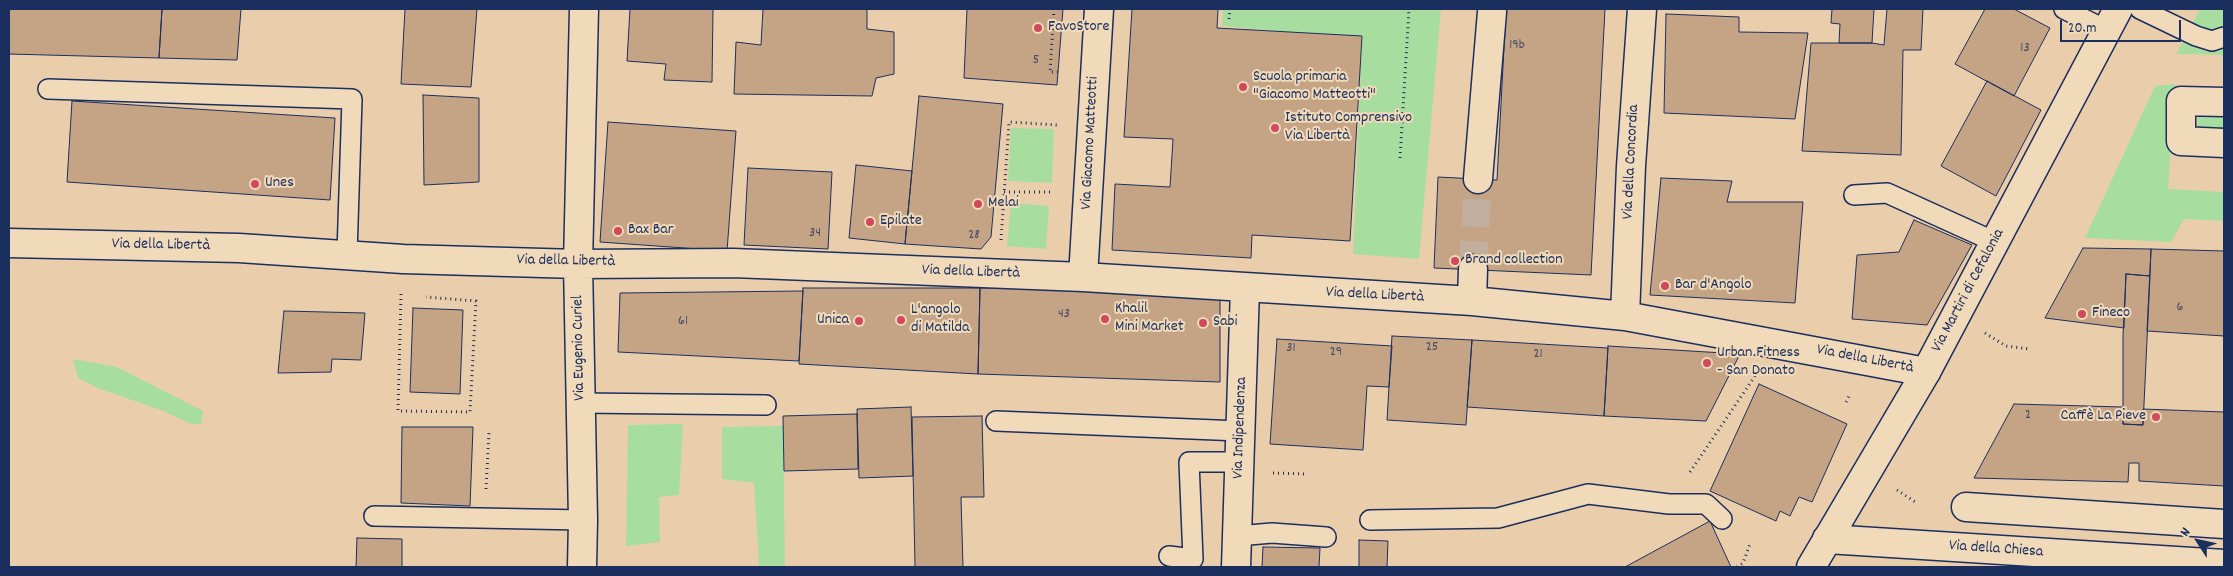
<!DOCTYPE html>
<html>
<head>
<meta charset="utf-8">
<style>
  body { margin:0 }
  #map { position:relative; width:2233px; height:576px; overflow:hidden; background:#eaceab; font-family:Dekko,sans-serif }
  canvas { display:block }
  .frame { position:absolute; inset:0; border:10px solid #1b2f5e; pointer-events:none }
  .north { position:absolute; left:2173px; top:516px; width:50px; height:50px; -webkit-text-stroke:4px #f1dab9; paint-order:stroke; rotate:305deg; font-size:14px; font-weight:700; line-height:20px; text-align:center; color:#1b2f5e }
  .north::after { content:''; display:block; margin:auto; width:18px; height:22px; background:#1b2f5e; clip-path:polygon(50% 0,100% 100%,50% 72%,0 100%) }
  .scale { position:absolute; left:2060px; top:20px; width:121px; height:22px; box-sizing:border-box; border:2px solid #1b2f5e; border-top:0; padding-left:6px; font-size:15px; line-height:18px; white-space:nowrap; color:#1b2f5e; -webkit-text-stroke:4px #f1dab9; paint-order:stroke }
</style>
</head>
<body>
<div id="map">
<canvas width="2233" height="576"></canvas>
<div class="frame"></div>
<div class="north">N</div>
<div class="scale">20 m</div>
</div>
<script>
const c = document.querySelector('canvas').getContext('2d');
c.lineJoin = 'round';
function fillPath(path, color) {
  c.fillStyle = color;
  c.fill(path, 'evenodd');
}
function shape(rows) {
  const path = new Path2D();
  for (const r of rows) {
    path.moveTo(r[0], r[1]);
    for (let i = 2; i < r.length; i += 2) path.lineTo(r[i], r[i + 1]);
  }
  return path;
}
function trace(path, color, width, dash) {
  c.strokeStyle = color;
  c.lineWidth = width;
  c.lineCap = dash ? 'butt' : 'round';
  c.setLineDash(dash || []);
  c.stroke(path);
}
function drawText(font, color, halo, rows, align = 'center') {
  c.font = font + ' Dekko,sans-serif';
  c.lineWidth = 4;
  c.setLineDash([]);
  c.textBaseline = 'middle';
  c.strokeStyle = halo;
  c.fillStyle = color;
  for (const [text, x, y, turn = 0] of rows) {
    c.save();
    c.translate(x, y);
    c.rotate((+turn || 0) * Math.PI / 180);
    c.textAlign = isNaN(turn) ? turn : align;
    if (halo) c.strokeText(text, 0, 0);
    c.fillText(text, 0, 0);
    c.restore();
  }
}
fillPath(shape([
  [1223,9,1441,9,1419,259,1353,254,1362,39,1222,26],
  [2200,9,2224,9,2224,55,2176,54],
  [2175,84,2168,189,2224,192,2224,221,2184,219,2171,242,2085,238,2155,86],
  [2198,110,2224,110,2224,136,2197,135],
  [1011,128,1054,129,1052,183,1008,181],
  [1011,203,1049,206,1046,249,1007,246],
  [73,359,117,367,203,411,201,424,191,424,161,410,100,389,78,378],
  [683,424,679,495,659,497,660,542,626,546,628,425],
  [783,426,785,567,759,567,754,483,722,479,722,427]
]), '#a8dda0');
const building = shape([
  [9,9,162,9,159,58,9,54,9,9],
  [162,9,241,9,237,60,159,58,162,9],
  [405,9,477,9,471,87,401,84,405,9],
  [630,9,713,9,712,82,664,80,666,64,627,61,630,9],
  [763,9,867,9,867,29,894,32,894,74,876,78,872,96,734,94,736,42,761,45,763,9],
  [967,9,1063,9,1057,85,964,78,967,9],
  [1132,9,1218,9,1217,28,1362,36,1350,241,1252,235,1251,258,1112,250,1115,184,1170,187,1173,139,1124,137,1132,9],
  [1506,9,1605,9,1591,275,1434,268,1438,177,1497,180,1506,9],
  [1832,9,1874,9,1872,43,1839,43,1840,24,1831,23,1832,9],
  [1887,9,1923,9,1921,50,1903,50,1901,155,1802,151,1811,43,1872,43,1884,45,1887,9],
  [1985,9,2014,9,2050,28,2014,96,1955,64,1985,9],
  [1666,14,1739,17,1739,32,1808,33,1795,119,1664,113,1666,14],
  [1987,81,2041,110,1996,196,1941,166,1987,81],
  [423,95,479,98,479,182,424,185,423,95],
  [919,96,1003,104,991,237,981,249,905,244,919,96],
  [72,101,335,118,330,200,67,182,72,101],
  [608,122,736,131,727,251,600,242,608,122],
  [856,165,912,171,905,244,849,238,856,165],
  [748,168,832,172,828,249,744,245,748,168],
  [1661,178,1732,181,1727,202,1803,202,1795,303,1650,295,1661,178],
  [1914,220,1972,245,1927,325,1852,319,1857,255,1899,252,1914,220],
  [2083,248,2151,249,2150,276,2126,274,2124,328,2045,318,2083,248],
  [2151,249,2224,251,2224,336,2147,331,2151,249],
  [2126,274,2150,276,2143,425,2123,424,2123,336,2126,274],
  [1049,287,1220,299,1220,382,978,374,980,288,1049,287],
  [803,288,980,288,978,374,799,364,803,288],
  [803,291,799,361,618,352,620,293,803,291],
  [413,308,463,310,460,394,410,392,413,308],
  [284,311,365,313,361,360,332,359,331,372,278,373,284,311],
  [1392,336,1472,340,1466,425,1387,420,1392,336],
  [1277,339,1392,346,1389,387,1367,386,1363,450,1270,444,1277,339],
  [1472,340,1608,348,1604,416,1467,407,1472,340],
  [1608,346,1740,354,1706,421,1604,416,1608,346],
  [1759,384,1847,424,1812,502,1799,497,1790,516,1780,511,1776,521,1710,491,1759,384],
  [2014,404,2123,407,2123,424,2143,425,2143,409,2224,412,2224,486,2139,481,2139,463,2129,463,2128,482,1974,478,2014,404],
  [911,407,913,476,859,478,857,409,911,407],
  [857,414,858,469,784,471,783,416,857,414],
  [982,416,984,497,961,497,963,567,915,567,912,417,982,416],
  [402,427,473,427,470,506,401,503,402,427],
  [1710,521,1731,567,1625,567,1710,521],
  [357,538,402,539,402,567,356,567,357,538],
  [1359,540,1388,541,1387,567,1359,567,1359,540],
  [1263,547,1320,548,1319,567,1262,567,1263,547]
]);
fillPath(building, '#c5a485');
trace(building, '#1b2f5e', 1);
trace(shape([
  [1473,269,1478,179]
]), '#c1ae9c', 28, [28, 14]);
const lane = shape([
  [2064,9,2106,30],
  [2140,9,2196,36,2212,41,2224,37],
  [48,89,352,99,347,254],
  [1854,195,1887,193,1995,242],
  [580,403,766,405],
  [996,421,1240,431],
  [374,516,583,520],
  [1370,520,1498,518,1588,494,1669,504,1706,504,1722,519],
  [1237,536,1272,533,1326,537],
  [1169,556,1193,559,1189,462,1239,462]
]);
const street = shape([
  [2224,102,2181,101,2181,141,2224,143],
  [1478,179,1492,12],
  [9,243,239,248,403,259,578,264,733,263,1083,277,1472,301,1625,316,1926,372],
  [1083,277,1099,9],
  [1472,301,1473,269],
  [1625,316,1631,166,1642,9],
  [1966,507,2224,524],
  [1827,539,2224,564],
  [582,567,583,520,578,264,584,9],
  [1236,567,1245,288]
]);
const secondary = shape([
  [1811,567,1926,372,2118,9]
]);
trace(lane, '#1b2f5e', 22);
trace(street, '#1b2f5e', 31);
trace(secondary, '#1b2f5e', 31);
trace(shape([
  [1054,9,1050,72,1061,72],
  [1229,19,1230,9],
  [1400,158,1409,9],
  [1004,192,1054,192],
  [1001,240,1009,122,1057,125],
  [401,294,398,411,470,412,476,301,426,297],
  [1985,333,2006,346,2030,349],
  [1846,402,1850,394],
  [1690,472,1755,376],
  [1273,473,1307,474],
  [486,489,489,432],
  [1897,490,1917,503],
  [1737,567,1743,563,1750,544]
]), '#1b2f5e', 3, [1, 4]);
trace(lane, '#f1dab9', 19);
trace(street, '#f1dab9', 28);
trace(secondary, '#f1dab9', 28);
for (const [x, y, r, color] of [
  [1038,28,5,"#d1495b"],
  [1243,87,5,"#d1495b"],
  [1275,128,5,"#d1495b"],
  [255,184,5,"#d1495b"],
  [978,204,5,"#d1495b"],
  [870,222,5,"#d1495b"],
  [618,231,5,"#d1495b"],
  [1455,261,5,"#d1495b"],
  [1665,286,5,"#d1495b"],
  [2082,314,5,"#d1495b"],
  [1105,319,5,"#d1495b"],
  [901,320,5,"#d1495b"],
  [859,321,5,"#d1495b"],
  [1203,323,5,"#d1495b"],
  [1707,363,5,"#d1495b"],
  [2156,417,5,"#d1495b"]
]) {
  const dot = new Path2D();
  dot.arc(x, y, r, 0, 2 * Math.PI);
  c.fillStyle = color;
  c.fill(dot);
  trace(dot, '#f1dab9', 2);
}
drawText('14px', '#464c68', null, [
  ["19b",1517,46],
  ["13",2025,49],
  ["5",1036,61],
  ["34",815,234],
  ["28",974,236],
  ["6",2180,308],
  ["43",1064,315],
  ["61",683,322],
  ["25",1432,348],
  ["31",1291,349],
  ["29",1336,353],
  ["21",1538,355],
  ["2",2028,416]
]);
drawText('16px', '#1b2f5e', '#f1dab9', [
  ["FavoStore",1048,28],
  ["Scuola primaria",1253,78],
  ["\"Giacomo Matteotti\"",1253,96],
  ["Istituto Comprensivo",1285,119],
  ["Via Libertà",1285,137],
  ["Unes",265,184],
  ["Melai",988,204],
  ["Epilate",880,222],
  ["Bax Bar",628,231],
  ["Brand collection",1465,261],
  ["Bar d'Angolo",1675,286],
  ["Khalil",1115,310],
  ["Mini Market",1115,328],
  ["L'angolo",911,311],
  ["di Matilda",911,329],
  ["Fineco",2092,314],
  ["Unica",849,321,"right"],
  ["Sabi",1213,323],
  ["Urban Fitness",1717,354],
  ["- San Donato",1717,372],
  ["Caffè La Pieve",2146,417,"right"]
], 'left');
drawText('16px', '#1b2f5e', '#f1dab9', [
  ["Via Giacomo Matteotti",1091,143,-87],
  ["Via della Concordia",1632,162,-87],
  ["Via della Libertà",161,246,1],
  ["Via della Libertà",566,262,1],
  ["Via della Libertà",971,273,2],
  ["Via Martiri di Cefalonia",1969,291,-62],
  ["Via della Libertà",1375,296,3],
  ["Via Eugenio Curiel",580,348,-91],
  ["Via della Libertà",1865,360,11],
  ["Via Indipendenza",1241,428,-88],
  ["Via della Chiesa",1996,550,4]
]);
</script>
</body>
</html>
